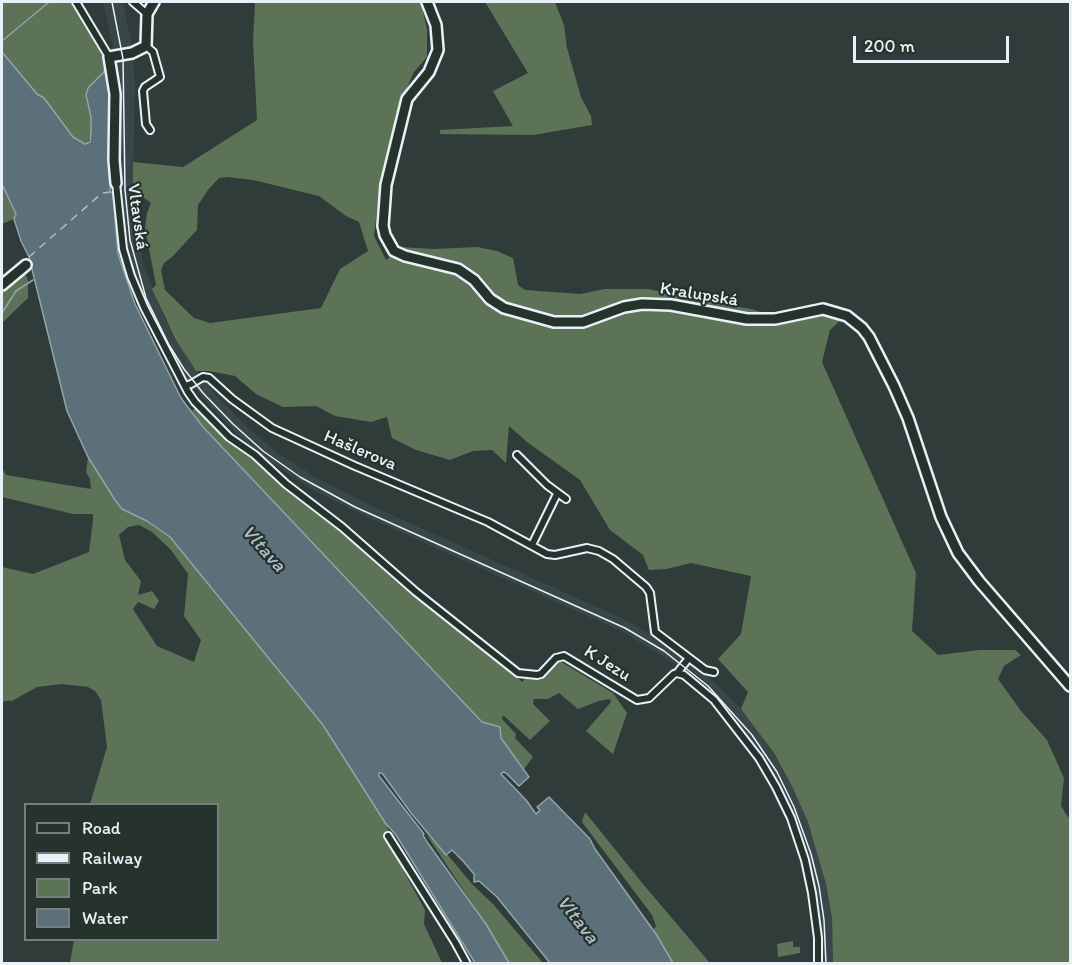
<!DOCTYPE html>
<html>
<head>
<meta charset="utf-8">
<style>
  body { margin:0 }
  #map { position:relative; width:1072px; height:965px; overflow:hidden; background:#2f3c3a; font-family:Itim,sans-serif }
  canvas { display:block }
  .frame { position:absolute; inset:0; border:3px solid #e8f1f8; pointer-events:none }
  .legend { position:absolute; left:24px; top:803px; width:195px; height:138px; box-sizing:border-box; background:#26332d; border:2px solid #747f7e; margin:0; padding:8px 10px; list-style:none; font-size:18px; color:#e8f1f8 }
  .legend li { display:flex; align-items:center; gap:12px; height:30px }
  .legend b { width:30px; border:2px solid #747f7e }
  .scale { position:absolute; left:853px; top:36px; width:156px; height:27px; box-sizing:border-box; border:3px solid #e8f1f8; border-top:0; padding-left:8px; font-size:18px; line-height:21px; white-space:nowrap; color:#e8f1f8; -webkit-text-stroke:4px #26332d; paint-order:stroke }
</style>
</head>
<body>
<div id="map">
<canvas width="1072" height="965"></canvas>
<div class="frame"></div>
<ul class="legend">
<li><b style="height:8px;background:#26332d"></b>Road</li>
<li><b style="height:8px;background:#e8f1f8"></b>Railway</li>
<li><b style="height:16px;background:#5d7357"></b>Park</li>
<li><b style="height:16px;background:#5b7078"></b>Water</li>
</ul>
<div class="scale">200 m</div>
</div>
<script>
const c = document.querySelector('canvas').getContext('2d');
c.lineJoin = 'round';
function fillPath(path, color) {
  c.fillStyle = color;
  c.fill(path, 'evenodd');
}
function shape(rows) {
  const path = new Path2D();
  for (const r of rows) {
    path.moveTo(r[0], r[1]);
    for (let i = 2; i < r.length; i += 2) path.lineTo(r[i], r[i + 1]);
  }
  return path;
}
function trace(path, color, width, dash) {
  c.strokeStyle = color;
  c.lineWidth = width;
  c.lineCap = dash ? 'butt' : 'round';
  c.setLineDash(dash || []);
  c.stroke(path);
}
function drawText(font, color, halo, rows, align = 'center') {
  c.font = font + ' Itim,sans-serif';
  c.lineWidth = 4.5;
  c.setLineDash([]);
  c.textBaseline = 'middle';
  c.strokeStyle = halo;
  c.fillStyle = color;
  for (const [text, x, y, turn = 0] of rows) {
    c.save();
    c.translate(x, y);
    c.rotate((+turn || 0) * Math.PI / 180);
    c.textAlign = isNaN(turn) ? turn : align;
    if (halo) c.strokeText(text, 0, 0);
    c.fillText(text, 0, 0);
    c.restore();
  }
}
fillPath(shape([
  [103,2,123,2,132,46,135,84,133,190,138,238,144,267,164,317,191,364,218,397,247,427,278,453,317,478,372,506,628,621,682,654,713,681,741,709,758,731,782,767,801,804,819,853,826,884,832,918,833,963,821,963,819,919,814,886,807,856,782,791,764,760,749,738,732,717,705,689,675,664,623,632,367,517,311,489,271,462,239,436,209,405,181,371,173,359,143,299,133,270,126,241,121,190,117,80,114,51]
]), '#3a4749');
fillPath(shape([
  [2,2,72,2,108,66,87,101,91,117,91,131,88,144,82,144,73,137,44,98,37,94,2,52],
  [255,2,420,2,421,3,427,29,427,57,414,72,398,108,379,193,374,236,386,260,400,247,434,249,477,247,497,251,513,258,518,285,525,290,580,294,605,289,648,289,755,310,784,321,826,310,844,317,830,330,822,362,916,573,912,631,938,655,980,650,1015,650,1021,655,1004,666,998,679,1021,711,1047,740,1064,778,1061,806,1070,820,1070,963,833,963,832,918,826,884,808,822,792,786,774,753,741,709,748,692,718,659,741,634,751,576,691,563,667,569,649,570,643,555,610,530,580,480,527,442,509,426,506,463,492,450,473,451,450,460,416,450,392,438,387,417,371,422,335,416,316,406,283,407,256,394,235,376,209,371,196,371,176,340,152,289,156,285,145,228,147,213,151,203,133,190,133,162,183,167,257,120,253,42],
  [228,177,253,180,319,196,346,216,359,222,368,251,340,269,321,308,210,323,194,318,165,290,161,270,164,263,172,257,197,230,198,205,208,190,219,178],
  [485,2,555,2,564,25,567,48,581,97,591,116,592,125,533,135,440,134,440,130,513,126,493,91,528,73],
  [2,184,16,214,14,219,2,224],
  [23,274,26,275,28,281,28,298,2,323,2,289],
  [198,405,229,437,505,663,522,682,525,679,539,678,558,660,613,693,627,713,613,754,586,731,611,702,610,699,599,701,578,709,559,693,548,699,534,699,533,704,550,721,530,740,503,715,502,719,516,734,515,738,533,757,524,769,501,738,499,728,482,722,203,427,192,411],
  [88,457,122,509,147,521,170,537,323,725,386,824,406,875,425,910,424,924,442,963,70,963,74,940,218,940,218,804,90,804,107,747,101,700,95,691,88,687,62,684,37,687,10,702,11,700,2,702,2,567,33,574,89,552,93,520,93,514,73,514,2,497,2,468,6,475,91,489,90,479,86,472],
  [139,525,152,532,171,550,188,574,184,616,201,640,194,662,157,646,133,609,138,602,154,609,159,601,152,591,138,595,141,581,125,560,119,535,128,527],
  [585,812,643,884,710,963,673,963,653,930,656,926,652,915,582,822],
  [426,834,447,854,472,884,493,904,543,963,509,963,486,924],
  [793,941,793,947,800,947,800,953,778,957,777,944]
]), '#5d7357');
const water = shape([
  [2,52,37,94,44,98,73,137,85,144,90,142,91,131,91,117,86,95,88,88,104,72,105,66,108,66,113,98,110,191,113,194,118,254,135,304,181,398,203,427,482,722,500,727,501,738,529,777,519,786,506,773,503,772,501,774,526,800,536,814,540,810,537,807,549,797,590,839,595,849,656,934,673,963,550,963,497,897,479,881,474,882,474,874,463,861,452,850,446,855,411,813,382,773,379,773,379,776,424,834,423,835,427,842,486,924,509,963,475,963,396,835,386,824,323,725,170,537,147,521,122,509,115,500,88,457,67,411,29,257,21,241,14,219,16,214,2,184,2,52]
]);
fillPath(water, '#5b7078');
trace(water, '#93a4ab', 1.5);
trace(shape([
  [2,41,49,2],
  [2,313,16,291,33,280]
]), '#93a4ab', 1.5);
trace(shape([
  [29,257,102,193,110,192]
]), '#b0bdc5', 1.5, [8, 6]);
const street = shape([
  [76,2,109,57],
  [133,2,147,14],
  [146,46,153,52,160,77,145,87,143,91,146,124,150,130],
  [116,183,123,249,131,276,144,307,188,392,195,402,229,437,255,455,286,484,342,527,416,592,518,673,537,675,541,674,556,658,564,656,637,700,649,698,674,674,677,673,684,675,714,700,759,758,776,787,791,818,805,860,812,893,818,938,818,964],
  [185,386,191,384,203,377,209,378,232,399,272,428,355,466,488,522,547,554,555,555,587,548,599,551,613,559,646,587,650,593,655,632,705,670,714,672],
  [517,455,547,485,566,499],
  [532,545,557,494],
  [677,673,689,658],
  [388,836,455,942,467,964]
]);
const secondary = shape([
  [427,2,436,25,438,50,429,72,407,99,386,185,383,226,385,235,394,251,405,256,458,269,474,280,490,299,504,308,554,322,583,322,624,307,642,304,671,305,747,319,775,319,823,309,847,316,862,328,869,337,894,386,908,418,941,517,958,553,979,581,1070,686],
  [116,183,114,160,115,94,109,57,132,53,146,46,147,14,154,2],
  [2,285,26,265]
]);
trace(street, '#e8f1f8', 10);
trace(secondary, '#e8f1f8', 14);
trace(street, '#26332d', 6);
trace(secondary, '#26332d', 9);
trace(shape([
  [112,2,123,59,125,190,130,240,146,298,169,345,184,369,203,393,233,424,263,451,300,477,355,507,625,628,664,651,708,686,752,735,777,772,794,807,811,854,819,886,824,920,826,964]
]), '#e8f1f8', 1.5);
drawText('18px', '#e8f1f8', '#26332d', [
  ["Vltavská",137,217,82],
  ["Kralupská",699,295,9],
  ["Hašlerova",360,451,23],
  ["K Jezu",607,664,32]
]);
drawText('italic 20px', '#b0bdc5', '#26332d', [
  ["Vltava",263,549,48],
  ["Vltava",577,920,52]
]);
</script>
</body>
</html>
